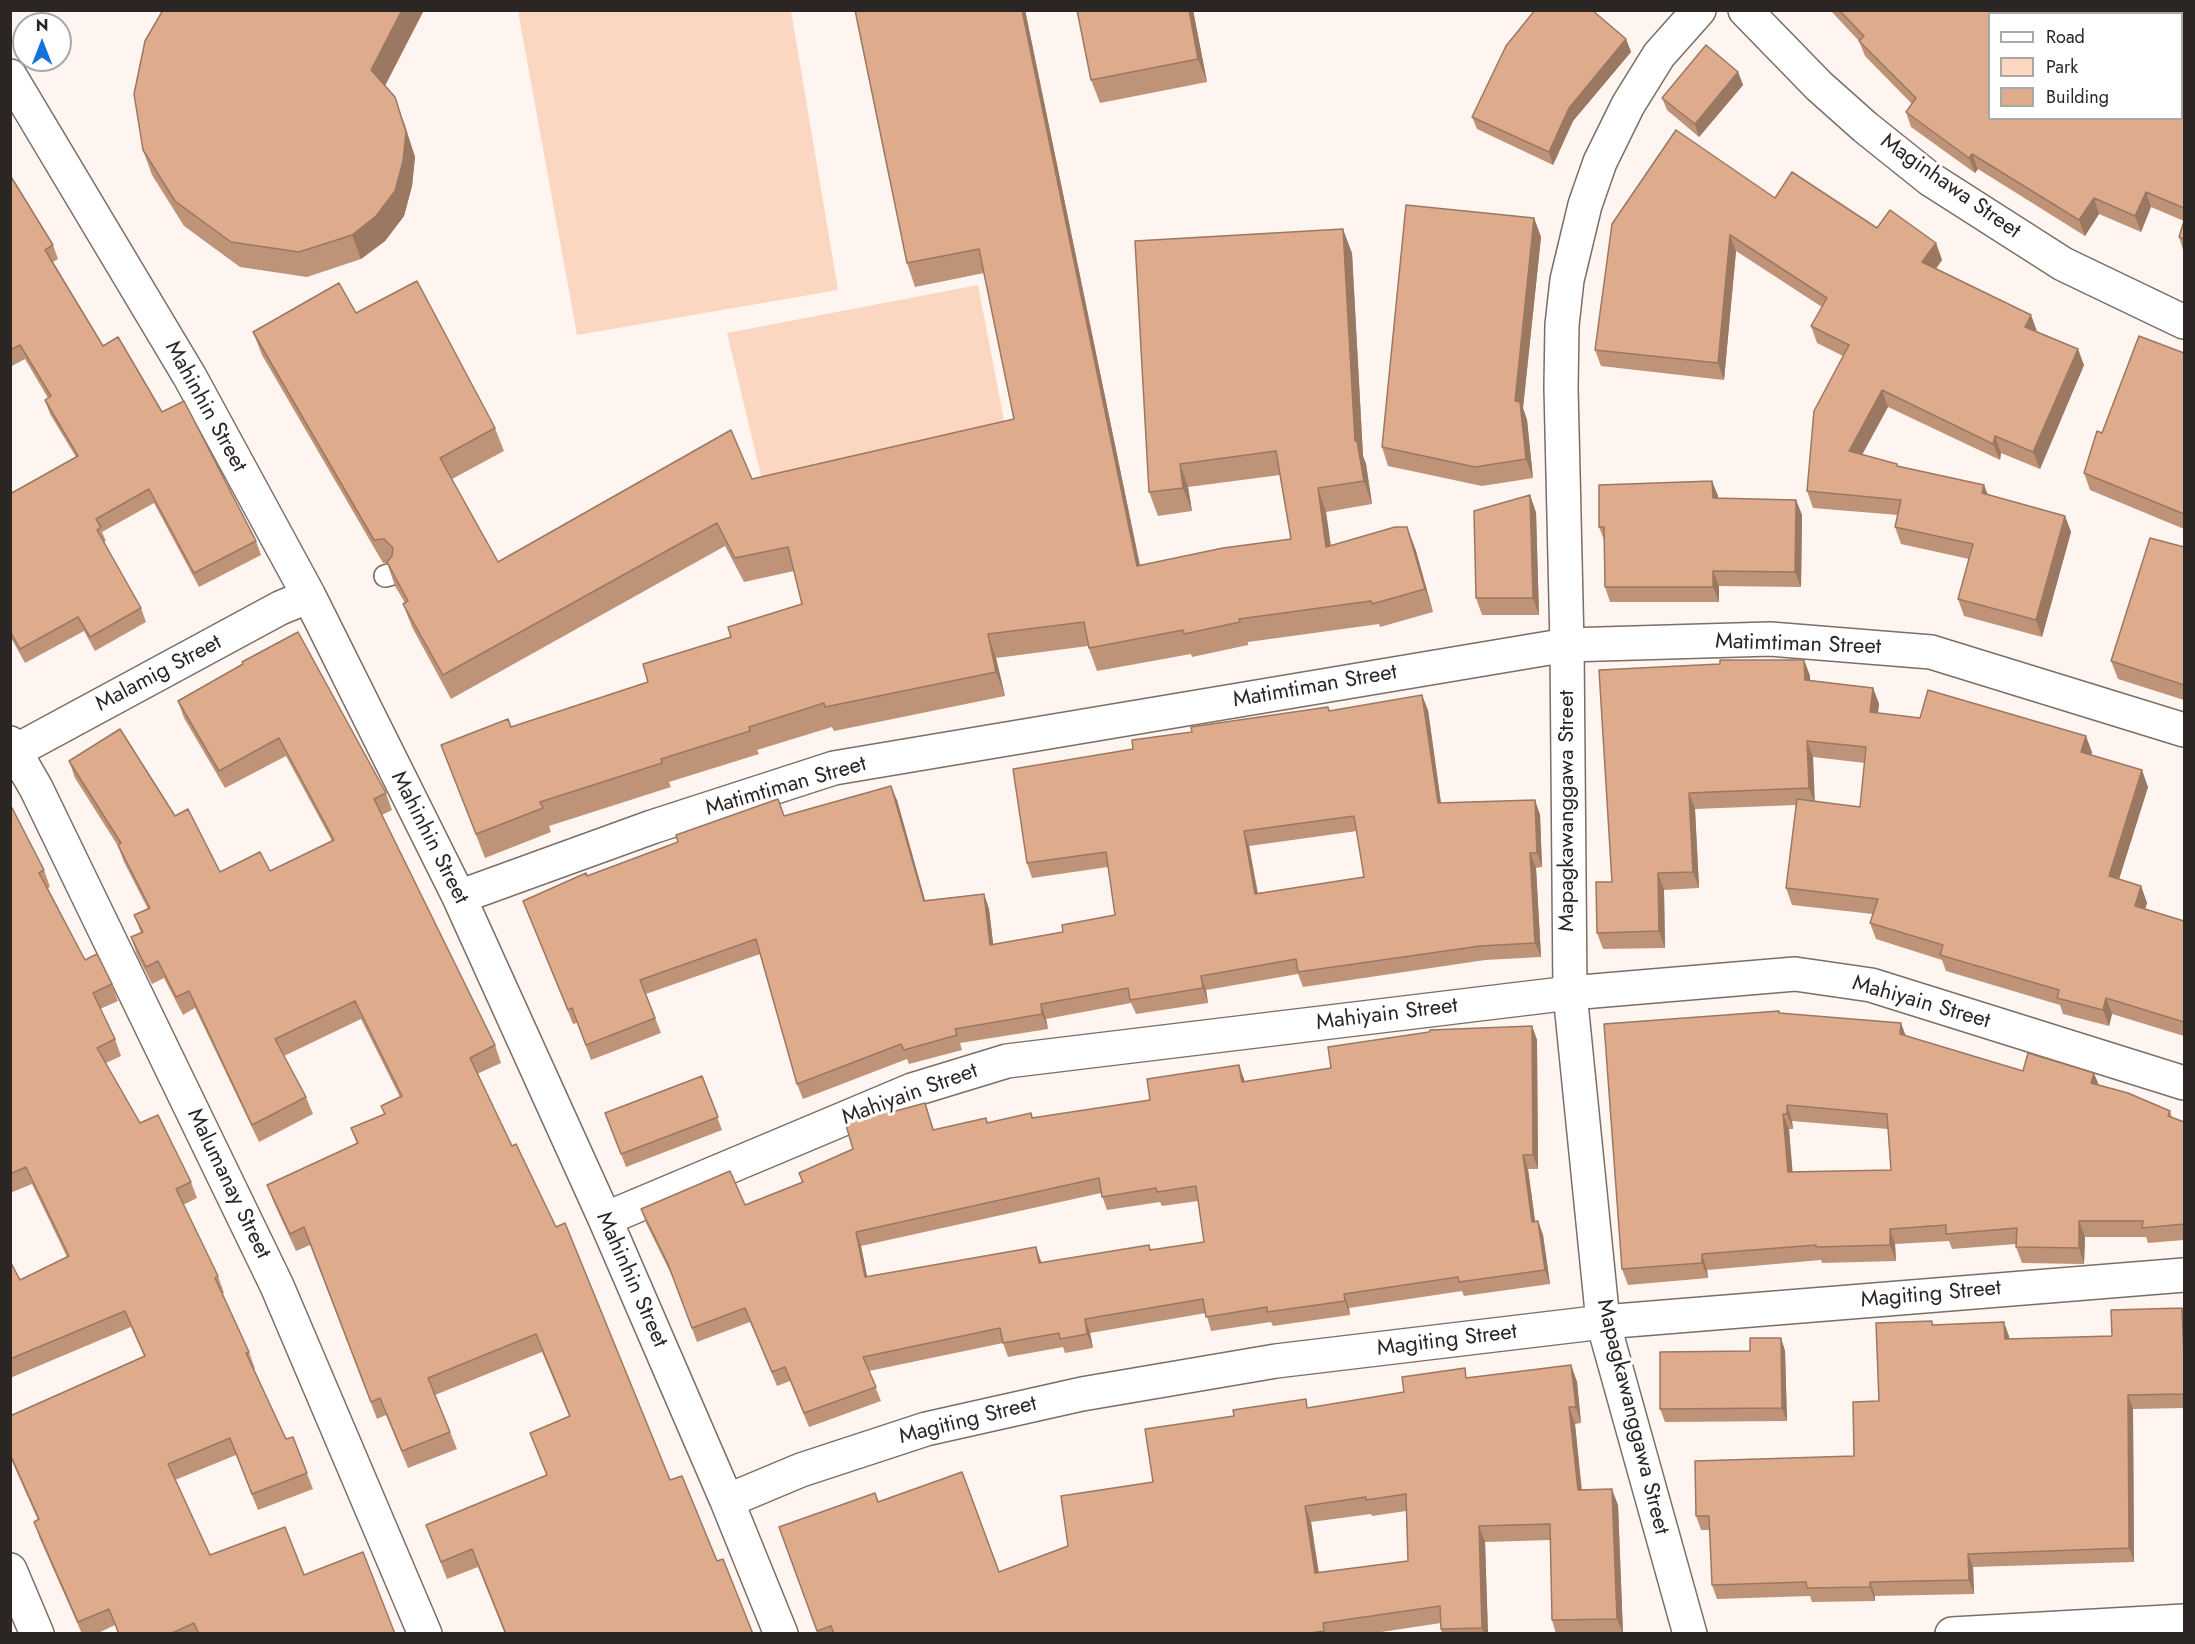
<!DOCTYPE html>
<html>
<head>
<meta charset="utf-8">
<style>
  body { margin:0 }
  #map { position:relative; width:2195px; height:1644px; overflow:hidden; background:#fef5f0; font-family:Jost,sans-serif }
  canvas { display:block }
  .frame { position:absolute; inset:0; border:12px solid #2b2623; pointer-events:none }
  .legend { position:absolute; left:1988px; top:12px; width:195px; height:108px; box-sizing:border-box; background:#fff; border:2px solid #aaa8a7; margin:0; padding:8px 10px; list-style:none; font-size:18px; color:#2b2623 }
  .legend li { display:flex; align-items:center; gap:12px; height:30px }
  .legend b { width:30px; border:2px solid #aaa8a7 }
  .north { position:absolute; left:12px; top:12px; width:60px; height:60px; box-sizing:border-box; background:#fff; border:2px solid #aaa8a7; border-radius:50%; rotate:0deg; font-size:16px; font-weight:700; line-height:24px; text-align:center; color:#2b2623 }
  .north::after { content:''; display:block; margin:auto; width:21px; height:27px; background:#1172da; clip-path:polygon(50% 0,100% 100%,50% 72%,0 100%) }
</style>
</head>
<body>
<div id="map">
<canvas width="2195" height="1644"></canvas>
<div class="frame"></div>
<ul class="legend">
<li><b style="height:8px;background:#fff"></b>Road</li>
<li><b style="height:16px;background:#fbd6c0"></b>Park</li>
<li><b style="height:16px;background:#deab8c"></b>Building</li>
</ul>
<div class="north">N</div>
</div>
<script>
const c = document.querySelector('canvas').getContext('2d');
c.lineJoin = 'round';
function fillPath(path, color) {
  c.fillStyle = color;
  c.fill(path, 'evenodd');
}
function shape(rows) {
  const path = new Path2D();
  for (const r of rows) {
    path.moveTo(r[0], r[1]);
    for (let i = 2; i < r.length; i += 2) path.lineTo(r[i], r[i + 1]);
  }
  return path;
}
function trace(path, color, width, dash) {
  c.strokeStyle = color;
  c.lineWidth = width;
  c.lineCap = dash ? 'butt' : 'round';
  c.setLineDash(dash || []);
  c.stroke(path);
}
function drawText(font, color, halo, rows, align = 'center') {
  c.font = font + ' Jost,sans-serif';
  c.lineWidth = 6;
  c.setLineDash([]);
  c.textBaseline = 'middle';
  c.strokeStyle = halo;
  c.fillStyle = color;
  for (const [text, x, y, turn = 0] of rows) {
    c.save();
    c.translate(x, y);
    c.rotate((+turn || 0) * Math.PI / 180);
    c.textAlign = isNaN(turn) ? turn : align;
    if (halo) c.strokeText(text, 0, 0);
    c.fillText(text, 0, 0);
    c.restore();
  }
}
fillPath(shape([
  [518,11,791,11,838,290,577,335],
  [978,285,1007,436,763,484,727,333]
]), '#fbd6c0');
const lane = shape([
  [385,576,389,575]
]);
const street = shape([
  [10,76,190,377,309,596,459,897,605,1219,727,1501,781,1634],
  [10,743,36,788,277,1286,425,1634],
  [10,754,280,608,309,596],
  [459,897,652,827,834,768,1567,645,1770,639,1931,652,2184,730],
  [605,1219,912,1090,1007,1061,1570,993,1795,974,1871,985,2184,1083],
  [727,1501,801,1470,926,1429,1082,1394,1276,1361,1603,1322,2184,1275],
  [10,1570,37,1634],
  [1952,1634,2184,1621]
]);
const secondary = shape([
  [1745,10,1819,86,1865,127,1930,179,2063,264,2184,322],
  [1690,1634,1603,1322,1570,993,1567,645,1561,387,1562,325,1567,280,1585,205,1600,162,1628,105,1659,55,1699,10]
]);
trace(lane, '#7a6e66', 24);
trace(street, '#7a6e66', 36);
trace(secondary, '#7a6e66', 36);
trace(lane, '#fff', 21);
trace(street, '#fff', 33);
trace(secondary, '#fff', 33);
fillPath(shape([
  [163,10,424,10,385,86,404,122,415,157,412,186,404,216,385,241,361,259,307,277,240,267,184,226,152,175,143,150],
  [1025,10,1140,566,1291,539,1280,475,1188,487,1192,511,1158,516,1149,492,1352,253,1363,456,1366,464,1372,504,1326,512,1331,546,1407,527,1416,551,1433,612,1380,627,1379,624,1248,642,1248,645,1192,657,1191,654,1097,671,1088,646,996,658,1005,696,834,731,832,727,757,750,759,754,669,782,671,787,549,826,551,832,485,858,441,745,511,727,648,682,731,637,802,604,794,571,744,582,725,546,451,699,412,627,403,604,405,603,395,586,387,563,383,563,262,355,253,332,356,313,495,428,504,451,452,479,498,562,752,479,1014,419,984,273,915,287,907,263],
  [1077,10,1193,10,1207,82,1100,103,1091,80],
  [1830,10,2184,10,2184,221,2151,207,2141,232,2099,214,2085,236,1978,169,1975,173,1911,127,1906,112,1912,104,1865,56,1859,41],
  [1626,39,1631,52,1573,121,1553,165,1477,129,1472,117],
  [1738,72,1743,85,1699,137,1667,110,1662,98],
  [10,175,53,245,58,259,53,262,103,346,162,412,256,541,261,555,199,587,154,503,102,532,106,541,104,542,141,608,146,622,95,651,84,631,25,663,10,636,10,494,76,457,50,414,45,400,48,398,25,359,10,367],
  [1775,198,1877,228,1936,243,1942,260,1936,269,2036,331,2084,365,2040,469,2001,453,2000,460,1888,407,1862,454,1897,464,1898,466,1984,485,1988,495,2065,516,2071,532,2042,637,1964,616,1958,599,1969,559,1901,544,1895,527,1898,515,1813,508,1807,491,1843,356,1817,343,1811,326,1822,307,1736,251,1724,380,1601,366,1595,350,1612,224],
  [1534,218,1541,237,1523,408,1527,420,1533,478,1482,486,1388,466,1382,447],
  [2184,221,2184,253,2179,237],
  [2184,353,2184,529,2090,490,2084,473,2102,433],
  [1712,481,1718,496,1718,499,1796,500,1802,515,1801,587,1719,586,1719,602,1610,602,1605,587,1604,540,1599,527],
  [1536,512,1539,615,1482,615,1476,598],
  [2184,547,2184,700,2118,679,2111,661],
  [1804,660,1810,676,1810,680,1873,688,1879,704,1878,713,2092,752,2091,755,2148,787,2119,879,2141,886,2147,903,2145,909,2184,921,2184,1036,2112,1014,2109,1026,2063,1014,2060,1005,1946,971,1942,960,1876,939,1870,923,1873,914,1792,905,1786,888,1796,805,1695,809,1699,888,1664,890,1665,948,1603,949,1597,933,1612,882],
  [1813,757,1865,763,1860,807,1814,801],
  [243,664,386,793,392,810,382,815,495,1045,501,1063,477,1074,670,1480,717,1561,753,1634,505,1634,478,1567,447,1579,426,1525,547,1476,530,1433,569,1416,542,1352,435,1395,457,1449,408,1468,386,1415,377,1419,310,1245,296,1251,274,1203,267,1185,357,1144,351,1128,384,1114,381,1106,400,1097,361,1019,284,1056,306,1097,313,1114,259,1142,195,1008,183,1015,164,978,152,984,137,955,131,937,141,933,134,915,148,909,124,862,118,846,75,778,69,761,175,816,220,872,270,871,332,841,286,756,225,788,184,718,178,701],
  [1428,710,1441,803,1535,800,1540,815,1542,867,1536,868,1541,957,1485,960,1303,987,1298,974,1206,990,1208,1003,1136,1014,1131,1003,1046,1019,1048,1029,960,1043,962,1050,909,1064,907,1059,803,1099,797,1084,760,954,646,994,661,1033,591,1060,577,1023,573,1024,523,901,678,842,784,816,897,800,925,900,984,894,989,909,993,944,1063,932,1115,915,1108,867,1032,878,1027,863,1133,749,1330,711],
  [1357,831,1364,877,1258,893,1249,846],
  [10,804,44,870,50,887,48,888,85,960,112,984,118,1001,100,1009,115,1039,121,1056,106,1063,140,1123,191,1182,197,1198,183,1205,218,1276,224,1293,222,1294,249,1352,255,1369,254,1369,286,1439,293,1437,313,1489,258,1510,236,1455,175,1480,210,1555,304,1575,395,1634,118,1634,115,1625,96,1634,82,1634,40,1539,34,1522,38,1520,10,1457,10,1416,144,1356,131,1327,10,1378,10,1261,20,1280,67,1257,32,1184,10,1193],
  [1779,1011,1780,1013,1906,1036,2023,1071,2099,1085,2170,1111,2172,1117,2184,1122,2184,1240,2148,1243,2146,1237,2085,1237,2084,1264,2022,1263,2016,1247,2016,1244,1952,1249,1949,1241,1895,1244,1896,1261,1822,1263,1821,1260,1707,1270,1708,1278,1628,1285,1622,1269],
  [1792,1121,1888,1129,1891,1170,1792,1172,1789,1129,1793,1129],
  [1532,1026,1537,1040,1538,1169,1528,1169,1535,1221,1538,1221,1543,1235,1550,1284,1464,1296,1462,1291,1349,1308,1350,1315,1273,1326,1271,1322,1211,1331,1206,1313,1090,1333,1093,1348,1065,1353,1063,1347,1008,1357,1003,1343,869,1371,881,1401,809,1427,790,1381,777,1386,750,1322,697,1342,673,1278,646,1223,641,1209,745,1205,802,1182,799,1173,853,1149,888,1113,925,1103,934,1130,986,1118,988,1123,1031,1113,1033,1118,1150,1100,1239,1065,1245,1082,1331,1068],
  [1101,1193,1107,1210,1160,1202,1162,1206,1198,1201,1204,1242,1150,1250,1042,1263,1041,1261,867,1277,861,1246],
  [702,1076,722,1130,626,1167,605,1113],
  [2184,1313,2184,1408,2133,1409,2134,1562,1973,1567,1974,1594,1875,1596,1875,1601,1812,1602,1810,1596,1717,1599,1712,1585,1710,1530,1701,1530,1696,1516,1854,1456,1879,1401,1932,1321,1933,1325,2009,1336,2009,1339,2112,1336],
  [1781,1338,1785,1351,1787,1421,1665,1422,1660,1409],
  [1571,1365,1577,1382,1581,1423,1575,1424,1582,1490,1618,1505,1623,1634,1556,1634,1552,1620,1550,1540,1485,1542,1488,1634,1442,1634,1441,1629,1441,1623,1368,1634,818,1634,779,1527,878,1502,999,1572,1068,1546,1153,1482,1309,1408,1404,1392,1469,1378],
  [1406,1511,1408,1561,1319,1573,1311,1522,1371,1514,1372,1516]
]), '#bf9378');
fillPath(shape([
  [402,10,424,10,380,95,371,70],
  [1022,10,1025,10,1145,590,1137,566],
  [1189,10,1193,10,1207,82,1198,59],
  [1626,39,1631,52,1573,121,1553,165,1549,152,1569,108],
  [1738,72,1743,85,1699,137,1695,124],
  [395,97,415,157,412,186,404,216,385,241,361,259,352,235],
  [1972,154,1978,169,1975,173,1969,158],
  [2146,192,2151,207,2141,232,2135,216],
  [2094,198,2099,214,2085,236,2079,220],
  [1534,218,1541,237,1523,408,1527,420,1533,478,1526,459,1515,401],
  [1343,229,1352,253,1363,456,1366,464,1372,504,1364,481,1355,441],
  [1730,235,1736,251,1724,380,1718,363],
  [1936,243,1942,260,1928,279,1922,262],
  [2031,315,2037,331,2025,327],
  [2078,349,2084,365,2040,469,2033,452],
  [1882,390,1888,407,1855,468,1849,451],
  [1995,436,2001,453,2000,460,1993,444],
  [1180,464,1188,487,1192,511,1183,488],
  [1712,481,1718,496,1718,514,1713,498],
  [1984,485,1990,502,1982,493],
  [1318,488,1326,512,1334,571,1326,547],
  [1530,495,1536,512,1539,615,1533,598],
  [1796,500,1802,515,1801,587,1795,572],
  [2065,516,2071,532,2042,637,2036,620],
  [1407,527,1416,551,1433,612,1425,589],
  [1713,571,1719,586,1719,602,1713,587],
  [988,634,996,658,1005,696,996,672],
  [1804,660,1810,676,1811,696,1805,680],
  [1873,688,1879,704,1876,729,1870,712],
  [1422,695,1428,710,1443,818,1438,803],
  [2086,736,2092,752,2087,768,2081,752],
  [1807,741,1813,757,1815,805,1809,788],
  [2142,770,2148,787,2115,892,2109,876],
  [891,786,897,800,929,915,924,901],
  [1689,793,1695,809,1699,888,1693,872],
  [1535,800,1540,815,1542,867,1537,853],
  [1244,831,1249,846,1260,908,1255,894],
  [1530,853,1536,868,1541,957,1535,943],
  [1658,873,1664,890,1665,948,1659,931],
  [2141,886,2147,903,2141,922,2135,906],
  [984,894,989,909,995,959,990,945],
  [1201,976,1206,990,1208,1003,1203,988],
  [2106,998,2112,1014,2109,1026,2103,1010],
  [1041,1004,1046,1019,1048,1029,1042,1014],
  [1901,1023,1907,1039,1900,1034],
  [1532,1026,1537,1040,1538,1169,1533,1155],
  [1239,1065,1244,1079,1247,1096,1242,1082],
  [2094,1073,2100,1088,2091,1083],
  [1787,1105,1792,1121,1793,1129,1787,1114],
  [1783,1114,1789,1129,1794,1188,1788,1172],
  [1523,1155,1528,1169,1537,1236,1532,1222],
  [1538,1221,1543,1235,1550,1284,1545,1270],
  [2079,1221,2085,1237,2084,1264,2079,1248],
  [1890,1229,1895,1244,1896,1261,1890,1245],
  [856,1232,861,1246,870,1291,865,1277],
  [1036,1247,1041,1261,1044,1277,1039,1263],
  [1702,1254,1707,1270,1708,1278,1702,1263],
  [1344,1294,1349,1308,1350,1315,1345,1301],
  [2182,1308,2184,1313,2184,1357],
  [1085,1319,1090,1333,1093,1348,1087,1334],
  [2004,1322,2009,1336,2010,1353,2005,1339],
  [1781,1338,1785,1351,1787,1421,1782,1408],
  [1571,1365,1577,1382,1581,1423,1576,1407],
  [2128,1395,2133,1409,2134,1562,2129,1548],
  [1569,1407,1575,1424,1583,1506,1578,1490],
  [1612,1489,1618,1505,1623,1634,1617,1619],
  [1305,1506,1311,1522,1321,1590,1315,1573],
  [1479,1526,1485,1542,1488,1634,1484,1634,1482,1628],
  [1968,1554,1973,1567,1974,1594,1969,1580],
  [1870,1582,1875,1596,1875,1601,1870,1587]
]), '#9b7862');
const building = shape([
  [163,10,402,10,371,70,395,97,406,132,403,161,395,191,376,216,352,235,299,252,231,242,175,201,143,150,134,94,145,41,163,10],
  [855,10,1022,10,1137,566,1223,548,1291,539,1276,451,1180,464,1183,488,1149,492,1135,241,1343,229,1355,441,1357,441,1364,481,1318,488,1326,547,1395,527,1407,527,1425,589,1372,604,1371,601,1239,619,1240,622,1184,634,1183,630,1089,648,1084,622,988,634,996,672,825,707,824,703,749,727,750,731,661,759,662,763,540,802,543,808,476,834,441,745,508,719,511,727,648,682,643,664,731,637,728,627,802,604,788,547,735,558,717,523,443,675,403,604,408,601,387,562,392,556,393,548,384,539,374,540,253,332,339,283,356,313,417,281,495,428,440,458,498,562,731,430,752,479,1014,419,979,249,907,263,855,10],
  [1077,10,1189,10,1198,59,1091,80,1077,10],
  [1535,10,1592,10,1626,39,1569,108,1549,152,1472,117,1506,46,1535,10],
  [1839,10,2184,10,2184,208,2146,192,2135,216,2094,198,2079,220,1972,154,1969,158,1906,112,1916,98,1859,41,1864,36,1839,10],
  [1989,14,2181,14,2181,118,1989,118,1989,14],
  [1706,45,1738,72,1695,124,1662,98,1706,45],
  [1676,130,1775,198,1792,172,1877,228,1890,210,1936,243,1922,262,2031,315,2025,327,2078,349,2033,452,1995,436,1993,444,1882,390,1849,451,1897,464,1897,466,1984,485,1982,493,2065,516,2036,620,1958,599,1973,544,1895,527,1901,500,1807,491,1814,411,1849,345,1811,326,1827,298,1730,235,1718,363,1595,350,1612,224,1676,130],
  [10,175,53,245,45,250,103,346,118,337,162,412,184,401,256,541,194,573,149,489,96,519,101,527,97,530,141,608,90,637,78,617,20,649,10,631,10,494,78,456,45,400,51,396,20,345,10,350,10,175],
  [1406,205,1534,218,1515,401,1520,402,1526,459,1475,467,1382,447,1406,205],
  [2184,221,2184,239,2179,237,2184,221],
  [2139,336,2184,353,2184,514,2084,473,2097,431,2102,433,2139,336],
  [1712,481,1713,498,1796,500,1795,572,1713,571,1713,587,1605,587,1604,527,1599,527,1599,485,1712,481],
  [1530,495,1533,598,1476,598,1474,511,1530,495],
  [2150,538,2184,547,2184,685,2111,661,2150,538],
  [298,632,386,793,374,799,495,1045,470,1058,512,1146,516,1144,556,1227,565,1223,670,1480,682,1476,717,1561,723,1559,753,1634,506,1634,472,1549,441,1562,426,1525,547,1475,530,1433,570,1416,536,1334,428,1378,450,1432,402,1451,380,1398,371,1402,304,1227,290,1234,267,1185,358,1143,351,1128,385,1114,381,1106,402,1096,355,1001,275,1039,306,1097,252,1125,189,991,176,997,158,961,146,967,131,937,143,932,134,915,150,908,118,845,121,843,69,761,120,729,175,816,188,809,220,872,260,852,270,871,334,840,279,738,219,771,178,701,243,664,242,662,298,632],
  [1720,660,1804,660,1805,680,1873,688,1870,712,1920,718,1928,690,2086,736,2081,752,2142,770,2109,876,2141,886,2135,906,2184,921,2184,1022,2106,998,2103,1010,2057,998,2059,990,1940,955,1943,945,1870,923,1878,899,1786,888,1797,799,1860,807,1866,747,1807,741,1809,788,1689,793,1693,872,1658,873,1659,931,1597,933,1596,882,1612,882,1599,670,1720,664,1720,660],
  [1422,695,1438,803,1535,800,1537,853,1530,853,1535,943,1480,946,1298,972,1296,959,1201,976,1203,988,1130,1000,1128,988,1041,1004,1042,1014,955,1029,957,1035,904,1050,901,1044,797,1084,756,939,640,980,655,1018,586,1045,572,1008,568,1010,523,901,586,873,587,876,678,842,676,835,778,799,784,816,891,786,924,901,984,894,990,945,1063,932,1062,925,1115,915,1106,852,1027,863,1013,769,1133,749,1132,740,1192,732,1191,727,1328,707,1329,711,1422,695],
  [1354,816,1364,877,1255,894,1244,831,1354,816],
  [10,804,44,870,39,873,85,960,97,954,112,984,93,993,115,1039,97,1048,140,1123,158,1115,191,1182,176,1189,218,1276,215,1278,249,1352,246,1353,286,1439,293,1437,307,1473,252,1494,230,1438,168,1464,210,1555,285,1527,304,1575,363,1552,395,1634,199,1634,194,1623,170,1634,119,1634,109,1609,78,1622,34,1522,39,1519,10,1454,10,1416,145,1356,125,1311,10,1359,10,1261,20,1280,69,1256,26,1167,10,1174,10,804],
  [1779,1011,1779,1013,1901,1023,1900,1034,2023,1071,2028,1053,2094,1073,2091,1083,2128,1093,2170,1111,2168,1116,2184,1122,2184,1224,2142,1228,2143,1221,2079,1221,2079,1248,2016,1247,2017,1228,1946,1234,1946,1225,1890,1229,1890,1245,1816,1247,1816,1245,1702,1254,1702,1263,1622,1269,1604,1024,1779,1011],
  [1787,1105,1887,1114,1891,1170,1788,1172,1783,1114,1787,1114,1787,1105],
  [1532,1026,1533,1155,1523,1155,1532,1222,1538,1221,1545,1270,1459,1282,1458,1277,1344,1294,1345,1301,1267,1312,1267,1307,1206,1317,1203,1299,1085,1319,1087,1334,1060,1339,1059,1333,1003,1343,1000,1328,863,1357,876,1387,804,1413,785,1367,772,1372,745,1308,692,1328,668,1264,641,1209,730,1171,745,1205,803,1182,799,1173,853,1149,845,1122,886,1105,888,1113,925,1103,933,1130,986,1118,987,1123,1031,1113,1032,1118,1150,1100,1147,1079,1239,1065,1242,1082,1331,1068,1328,1047,1429,1032,1430,1030,1532,1026],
  [1099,1178,1102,1197,1156,1188,1157,1192,1196,1186,1204,1242,1150,1250,1149,1245,1039,1263,1036,1247,865,1277,856,1232,1099,1178],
  [702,1076,718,1117,621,1154,605,1113,702,1076],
  [2182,1308,2184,1357,2184,1394,2128,1395,2129,1548,1968,1554,1969,1580,1870,1582,1870,1587,1807,1588,1806,1582,1712,1585,1709,1516,1696,1516,1695,1461,1854,1456,1853,1402,1879,1401,1876,1323,1932,1321,1932,1325,2004,1322,2005,1339,2112,1336,2111,1310,2182,1308],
  [1750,1338,1781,1338,1782,1408,1660,1409,1660,1352,1750,1351,1750,1338],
  [1571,1365,1576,1407,1569,1407,1578,1490,1612,1489,1617,1619,1552,1620,1550,1524,1479,1526,1482,1628,1441,1629,1440,1606,1323,1623,1324,1631,1304,1634,834,1634,831,1626,817,1631,779,1527,875,1493,878,1502,962,1472,999,1572,1068,1546,1061,1496,1153,1482,1145,1429,1234,1416,1233,1410,1306,1399,1307,1408,1404,1392,1402,1377,1465,1368,1466,1378,1571,1365],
  [1406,1494,1408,1561,1315,1573,1305,1506,1366,1497,1366,1500,1406,1494]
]);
fillPath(building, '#deab8c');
trace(building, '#9b7862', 1.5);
drawText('22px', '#2b2623', '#fff', [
  ["Maginhawa Street",1950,187,35],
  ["Mahinhin Street",205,407,61],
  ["Matimtiman Street",1798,645,2],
  ["Malamig Street",159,674,-28],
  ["Matimtiman Street",1315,687,-10],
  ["Matimtiman Street",786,787,-16],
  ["Mapagkawanggawa Street",1568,811,-90],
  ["Mahinhin Street",429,838,63],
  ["Mahiyain Street",1921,1003,16],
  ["Mahiyain Street",1387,1015,-7],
  ["Mahiyain Street",910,1095,-20],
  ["Malumanay Street",228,1184,64],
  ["Mahinhin Street",631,1280,66],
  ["Magiting Street",1931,1295,-5],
  ["Magiting Street",1447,1341,-7],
  ["Mapagkawanggawa Street",1632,1417,76],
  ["Magiting Street",968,1421,-14]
]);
</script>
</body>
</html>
